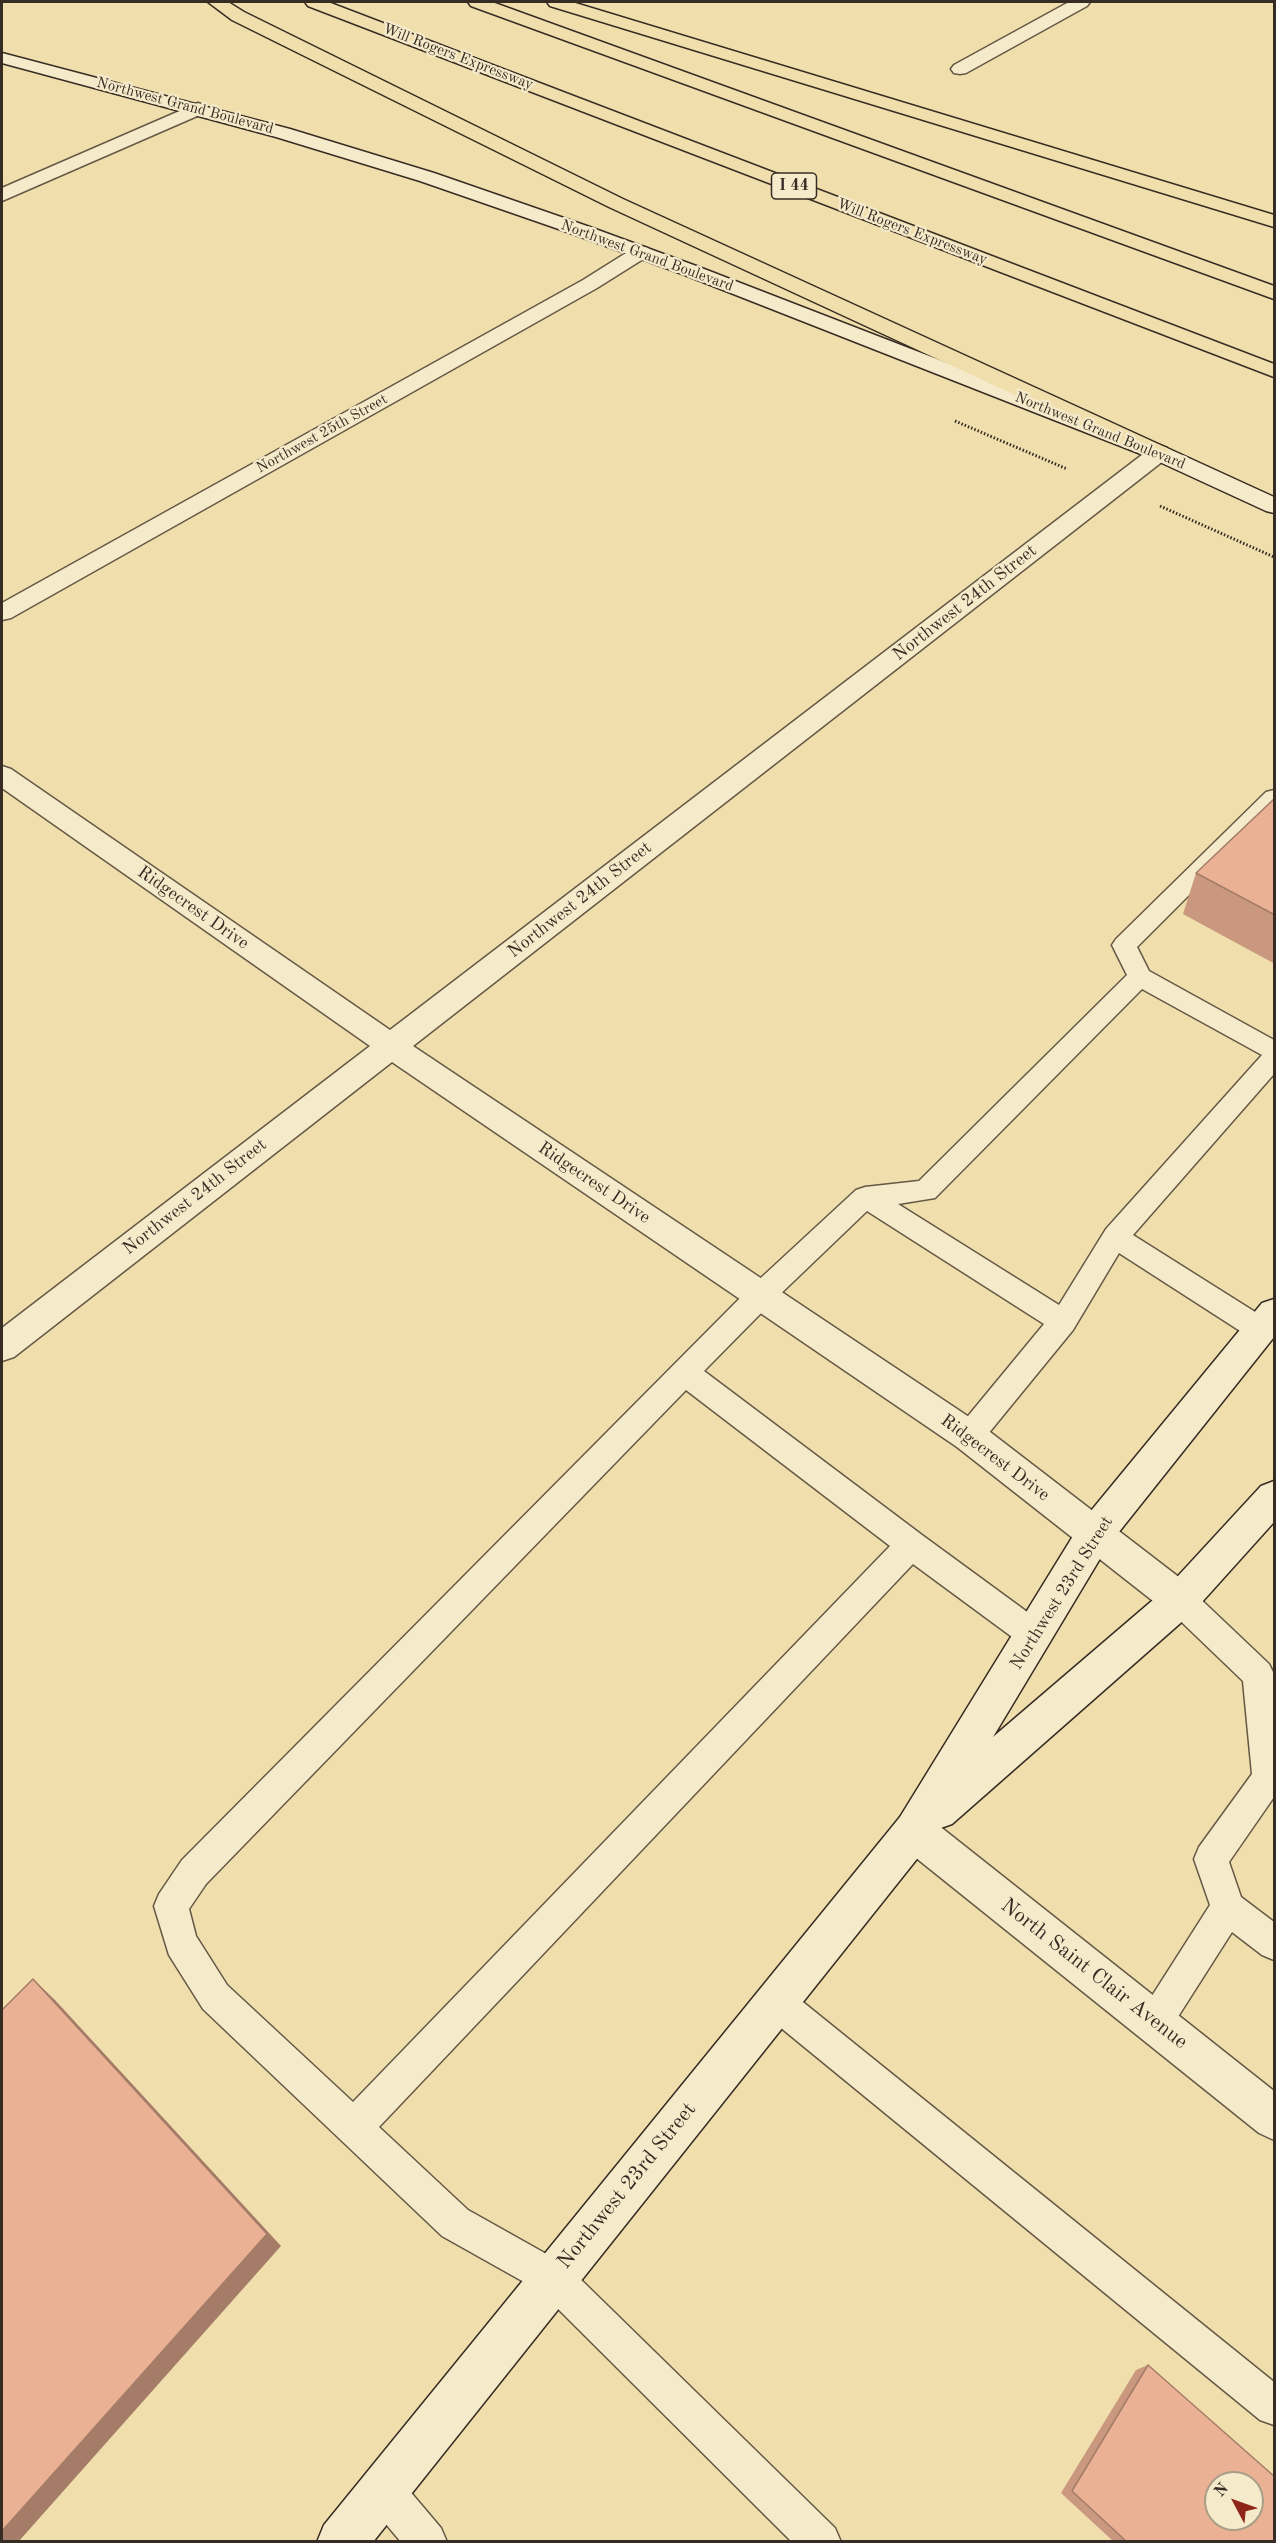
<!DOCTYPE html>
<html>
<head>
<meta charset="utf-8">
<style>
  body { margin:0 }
  #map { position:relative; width:1276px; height:2543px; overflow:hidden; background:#f0dfad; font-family:"Old Standard TT",serif }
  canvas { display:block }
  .frame { position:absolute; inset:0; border:3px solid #372c23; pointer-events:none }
  .north { position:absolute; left:1204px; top:2471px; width:60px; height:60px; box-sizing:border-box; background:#f5eaca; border:2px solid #a99e87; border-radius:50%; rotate:311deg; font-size:16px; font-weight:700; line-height:24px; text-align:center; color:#372c23 }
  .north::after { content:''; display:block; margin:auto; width:21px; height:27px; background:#8f2418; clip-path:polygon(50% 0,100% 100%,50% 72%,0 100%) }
</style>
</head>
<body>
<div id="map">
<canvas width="1276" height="2543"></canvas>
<div class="frame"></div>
<div class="north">N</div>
</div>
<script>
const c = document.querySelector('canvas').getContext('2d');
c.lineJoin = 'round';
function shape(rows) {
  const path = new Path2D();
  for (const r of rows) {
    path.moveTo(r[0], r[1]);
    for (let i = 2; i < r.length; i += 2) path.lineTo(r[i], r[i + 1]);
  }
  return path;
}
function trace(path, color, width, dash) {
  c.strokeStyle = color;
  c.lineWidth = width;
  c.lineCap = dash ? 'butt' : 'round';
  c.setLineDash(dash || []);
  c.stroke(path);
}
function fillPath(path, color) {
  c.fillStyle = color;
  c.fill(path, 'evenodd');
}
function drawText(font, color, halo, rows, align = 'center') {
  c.font = font + ' "Old Standard TT",serif';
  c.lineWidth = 4.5;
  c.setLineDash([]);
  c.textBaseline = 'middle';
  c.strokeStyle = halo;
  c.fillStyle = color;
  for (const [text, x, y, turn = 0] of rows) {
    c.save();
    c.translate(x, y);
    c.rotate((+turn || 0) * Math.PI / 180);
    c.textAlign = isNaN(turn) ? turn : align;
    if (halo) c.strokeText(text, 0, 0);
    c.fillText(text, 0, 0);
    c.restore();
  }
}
const lane = shape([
  [1274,790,1274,810,1137,947,1149,971,1274,1040,1274,1074,1133,1235,1271,1322,1274,1329,1271,1338,1261,1342,1251,1338,1119,1253,1073,1330,979,1445,969,1448,959,1445,955,1436,959,1427,1044,1324,867,1211,771,1303,704,1371,922,1535,1045,1625,1049,1635,1045,1645,1034,1649,1023,1645,913,1564,379,2127,468,2210,566,2265,835,2528,841,2542,792,2542,540,2291,442,2236,203,2009,169,1955,154,1906,159,1894,182,1860,751,1287,856,1190,865,1187,919,1181,1127,975,1112,945,1116,939,1266,792,1274,790],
  [1142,989,1262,1055,1106,1229,1059,1305,898,1204,935,1198,1142,989],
  [686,1390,890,1546,353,2102,227,1985,196,1936,189,1909,206,1884,686,1390],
  [1180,1586,1191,1590,1269,1664,1274,1674,1274,1797,1229,1862,1241,1897,1274,1922,1274,1960,1262,1955,1232,1932,1167,2034,1155,2039,1143,2034,1138,2022,1143,2010,1210,1905,1194,1859,1199,1847,1252,1774,1243,1681,1169,1610,1165,1600,1169,1590,1180,1586],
  [776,1985,788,1990,1274,2382,1274,2425,1260,2420,764,2014,759,2002,764,1990,776,1985],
  [383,2470,397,2476,441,2528,447,2542,401,2542,369,2504,363,2490,369,2476,383,2470]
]);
const street = shape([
  [1069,2,1090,2,1087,6,966,73,960,74,954,73,951,69,954,65,1069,2],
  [198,103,204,105,207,109,204,113,2,201,2,188,198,103],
  [641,246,648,248,651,252,648,256,597,288,11,618,2,620,2,603,583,280,634,248,641,246],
  [1159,446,1167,448,1170,453,1167,458,413,1046,981,1425,1193,1588,1199,1600,1193,1612,1180,1617,1167,1612,957,1447,392,1062,14,1357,2,1361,2,1328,370,1046,2,788,2,766,11,769,390,1030,1151,448,1159,446],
  [914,1811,928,1817,1274,2091,1274,2140,1259,2133,900,1845,894,1831,900,1817,914,1811]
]);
const secondary = shape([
  [2,53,290,129,434,173,587,226,699,267,1167,448,1274,497,1274,513,1266,511,1151,458,685,275,573,234,420,181,276,137,2,63,2,53],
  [1274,1299,1274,1337,1107,1547,993,1737,1167,1588,1261,1486,1274,1481,1274,1522,1193,1612,952,1824,938,1829,928,1845,373,2542,317,2542,324,2525,900,1817,1081,1523,1262,1303,1274,1299]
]);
const highway = shape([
  [208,2,228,2,244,12,623,199,1167,448,1170,453,1167,458,1159,460,1151,458,609,207,232,20,208,2],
  [305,2,328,2,1274,364,1274,377,308,6,305,2],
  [468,2,492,2,1274,286,1274,299,471,6,468,2],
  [547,2,572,2,1274,215,1274,227,550,6,547,2]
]);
trace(lane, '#655946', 3);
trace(street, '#655946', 3);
trace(secondary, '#372c23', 3);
trace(highway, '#372c23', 3);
trace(shape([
  [955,421,1067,469],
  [1160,506,1274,557]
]), '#372c23', 3, [1.5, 2]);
fillPath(lane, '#f5eaca');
fillPath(street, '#f5eaca');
fillPath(secondary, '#f5eaca');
fillPath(highway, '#f0dfad');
fillPath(shape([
  [1275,798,1275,964,1183,914,1196,873],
  [1148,2365,1275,2541,1113,2541,1061,2493,1136,2370]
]), '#c9987f');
fillPath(shape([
  [33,1979,55,2000,281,2246,19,2541,2,2541]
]), '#a47c68');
const building = shape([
  [1275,798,1275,915,1196,873,1275,798],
  [33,1979,267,2234,2,2531,2,2010,33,1979],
  [1148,2365,1275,2477,1275,2541,1126,2541,1072,2491,1148,2365],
  [1216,2483,1252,2483,1252,2519,1216,2519,1216,2483]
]);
fillPath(building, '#eab194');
trace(building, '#a47c68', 1.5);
drawText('15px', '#372c23', '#f5eaca', [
  ["Will Rogers Expressway",458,57,21],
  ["Northwest Grand Boulevard",185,106,15],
  ["Will Rogers Expressway",912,232,21],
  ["Northwest Grand Boulevard",647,256,20],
  ["Northwest Grand Boulevard",1100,431,22],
  ["Northwest 25th Street",322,434,-29]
]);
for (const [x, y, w] of [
  [794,186,45]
]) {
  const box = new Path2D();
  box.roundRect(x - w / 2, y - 13, w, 26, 4.5);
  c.fillStyle = '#f5eaca';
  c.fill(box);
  trace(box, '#372c23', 1.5);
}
drawText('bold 16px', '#372c23', null, [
  ["I 44",794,186]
]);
drawText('18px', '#372c23', '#f5eaca', [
  ["Northwest 24th Street",965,603,-38],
  ["Northwest 24th Street",580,900,-38],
  ["Ridgecrest Drive",193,908,35],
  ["Ridgecrest Drive",594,1183,34],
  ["Northwest 24th Street",195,1197,-38],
  ["Ridgecrest Drive",995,1458,37],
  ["Northwest 23rd Street",1062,1593,-58]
]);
drawText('21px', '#372c23', '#f5eaca', [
  ["North Saint Clair Avenue",1094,1974,38],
  ["Northwest 23rd Street",627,2186,-51]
]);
</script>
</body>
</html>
